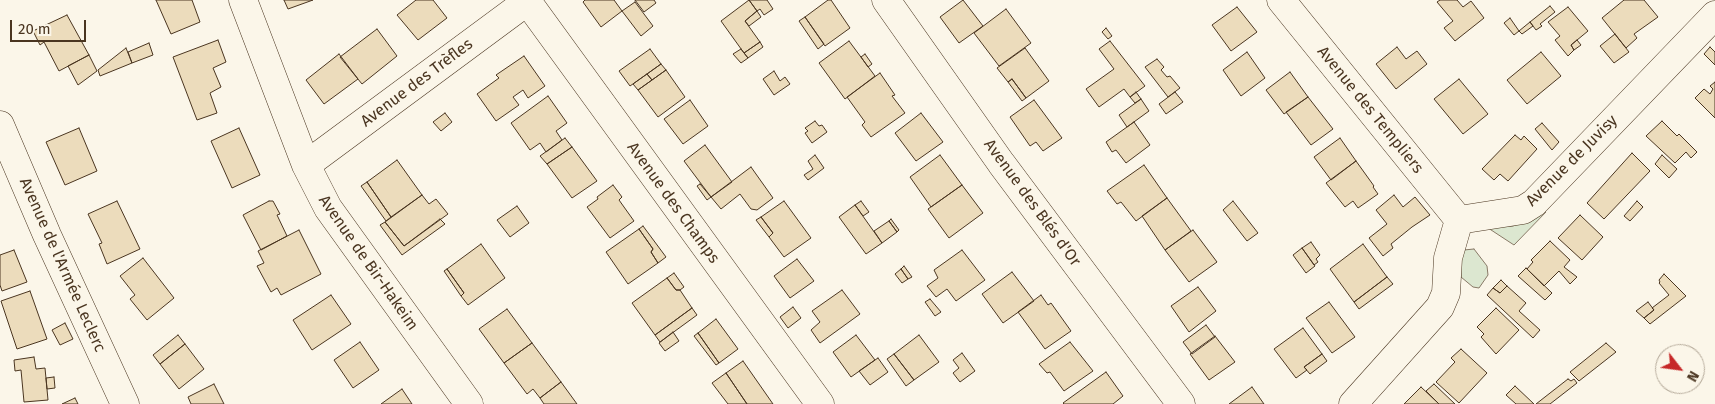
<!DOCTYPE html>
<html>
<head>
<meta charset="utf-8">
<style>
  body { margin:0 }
  #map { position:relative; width:1715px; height:404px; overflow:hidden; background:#fbf6e9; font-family:"Fira Sans",sans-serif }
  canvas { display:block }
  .north { position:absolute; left:1655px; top:344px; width:50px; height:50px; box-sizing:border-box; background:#fbf6e9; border:1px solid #b4a999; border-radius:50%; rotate:120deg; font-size:14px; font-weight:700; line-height:20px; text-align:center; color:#4a3520 }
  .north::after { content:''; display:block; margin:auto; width:18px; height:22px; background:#c62828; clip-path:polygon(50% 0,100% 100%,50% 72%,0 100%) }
  .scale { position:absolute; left:10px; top:20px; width:76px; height:22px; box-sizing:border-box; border:2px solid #4a3520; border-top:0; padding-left:6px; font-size:15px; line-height:18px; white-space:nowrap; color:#4a3520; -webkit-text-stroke:4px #fbf6e9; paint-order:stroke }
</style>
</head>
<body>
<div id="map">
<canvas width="1715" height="404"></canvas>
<div class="north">N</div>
<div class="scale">20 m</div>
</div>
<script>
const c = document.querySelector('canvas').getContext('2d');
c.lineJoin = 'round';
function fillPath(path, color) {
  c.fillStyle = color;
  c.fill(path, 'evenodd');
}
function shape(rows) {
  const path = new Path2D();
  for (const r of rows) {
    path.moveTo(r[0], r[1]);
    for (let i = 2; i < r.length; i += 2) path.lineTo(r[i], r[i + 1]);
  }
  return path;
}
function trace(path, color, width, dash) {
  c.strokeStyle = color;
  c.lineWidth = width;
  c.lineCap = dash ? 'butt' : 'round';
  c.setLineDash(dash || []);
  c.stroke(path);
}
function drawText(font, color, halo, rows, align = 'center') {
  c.font = font + ' "Fira Sans",sans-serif';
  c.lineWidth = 4;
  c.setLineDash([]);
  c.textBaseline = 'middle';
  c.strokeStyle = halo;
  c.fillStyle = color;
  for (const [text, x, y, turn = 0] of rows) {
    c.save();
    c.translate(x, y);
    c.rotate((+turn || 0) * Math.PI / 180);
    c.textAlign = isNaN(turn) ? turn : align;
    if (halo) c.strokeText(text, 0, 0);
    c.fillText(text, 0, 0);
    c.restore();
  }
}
const green = shape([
  [1541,208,1546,212,1514,245,1485,226,1513,226,1528,220,1541,208],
  [1474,249,1487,266,1488,275,1479,288,1473,287,1461,277,1460,259,1464,250,1474,249]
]);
fillPath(green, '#dce7d0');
trace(green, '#887966', 1);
const building = shape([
  [156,0,192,0,200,22,171,34,156,0],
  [284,0,313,0,288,9,284,0],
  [416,0,433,0,447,18,418,40,397,15,416,0],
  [585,0,614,0,622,11,601,27,583,2,585,0],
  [635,0,654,0,656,3,644,12,635,0],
  [749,0,767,0,773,9,764,15,760,9,757,11,749,0],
  [749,0,757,11,745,21,760,42,744,53,721,21,749,0],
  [828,0,831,0,850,28,825,46,805,17,828,0],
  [963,0,983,26,959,43,940,17,963,0],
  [1440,0,1457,0,1463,7,1471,1,1484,18,1455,41,1444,28,1453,21,1437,2,1440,0],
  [1624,0,1644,0,1658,17,1634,34,1637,38,1626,48,1602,18,1624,0],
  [635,2,653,26,641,36,622,11,635,2],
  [1550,6,1555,12,1540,24,1542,26,1536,30,1530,22,1550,6],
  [1237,7,1257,32,1231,51,1212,25,1237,7],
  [1568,7,1588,31,1571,45,1574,50,1568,56,1555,40,1560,36,1548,22,1568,7],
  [1006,9,1031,43,999,66,974,33,1006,9],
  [757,11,761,17,749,26,745,21,757,11],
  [67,15,89,55,59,71,44,42,40,45,33,31,67,15],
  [805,17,824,44,818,49,799,21,805,17],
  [1510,18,1519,31,1514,35,1504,23,1510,18],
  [1530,22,1533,26,1522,34,1519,31,1530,22],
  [1106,28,1112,36,1108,39,1102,32,1106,28],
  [377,29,397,56,362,84,340,57,377,29],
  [1615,34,1629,52,1614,63,1600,46,1615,34],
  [218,40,226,62,213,68,221,87,210,93,217,113,197,120,173,57,218,40],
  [1577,40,1581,45,1574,50,1571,45,1577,40],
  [849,41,875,76,845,99,819,63,849,41],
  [1110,41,1145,86,1130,97,1124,89,1099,107,1086,89,1114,69,1099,49,1110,41],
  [760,42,763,47,748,58,744,53,760,42],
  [149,43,153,55,132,63,128,52,149,43],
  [1397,47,1406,59,1417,51,1427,64,1396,89,1376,64,1397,47],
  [1710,47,1715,52,1715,65,1704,54,1710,47],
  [126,48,132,63,100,76,98,70,126,48],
  [1025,48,1049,81,1026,98,1012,79,1008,82,997,68,1025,48],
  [650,49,661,64,630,86,619,71,650,49],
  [741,49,748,58,741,63,733,54,741,49],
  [1247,52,1265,78,1241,96,1223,70,1247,52],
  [1541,52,1561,76,1527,104,1507,80,1541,52],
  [339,54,358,79,324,104,306,80,339,54],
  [865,54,872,64,868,67,861,57,865,54],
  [89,55,97,71,78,85,68,66,89,55],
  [524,56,545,86,528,98,523,90,513,97,519,105,496,121,477,94,499,78,496,75,524,56],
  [1157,59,1164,67,1161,70,1167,77,1170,76,1180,88,1168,97,1145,67,1157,59],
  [661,64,666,70,652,80,647,74,661,64],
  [666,70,685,97,658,117,638,90,666,70],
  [774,71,780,81,785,77,790,84,774,95,763,79,774,71],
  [1290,72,1308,97,1284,114,1266,90,1290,72],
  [880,73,895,95,892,96,905,113,871,137,862,125,865,122,847,97,880,73],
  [647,74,652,80,638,90,633,84,647,74],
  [1012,79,1026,98,1022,101,1008,82,1012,79],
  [1459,79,1488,114,1463,134,1434,99,1459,79],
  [1715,82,1715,118,1695,98,1704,89,1710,94,1713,89,1710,86,1715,82],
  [1136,92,1141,99,1135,103,1130,97,1136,92],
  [1175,92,1183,102,1166,114,1159,104,1175,92],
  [548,96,567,123,556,131,562,140,546,152,540,143,530,150,511,123,548,96],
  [1308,97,1333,129,1311,145,1286,112,1308,97],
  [1141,99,1149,111,1127,127,1119,115,1141,99],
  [690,100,708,126,683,144,664,119,690,100],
  [1034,100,1062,138,1043,151,1036,142,1030,146,1010,117,1034,100],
  [445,113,452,122,441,131,433,122,445,113],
  [921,113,943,142,916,161,895,133,921,113],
  [815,121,819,126,822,125,827,132,812,143,805,133,808,131,805,128,815,121],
  [1662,121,1677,136,1679,134,1697,152,1691,158,1686,152,1675,163,1646,136,1662,121],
  [1134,122,1150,145,1126,163,1116,150,1112,152,1106,142,1134,122],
  [1542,123,1559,142,1552,150,1535,129,1542,123],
  [79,128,97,171,65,185,46,142,79,128],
  [239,128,260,175,232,188,211,141,239,128],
  [1515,135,1521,140,1524,136,1537,149,1508,181,1500,174,1494,180,1482,169,1515,135],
  [565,138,572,147,547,164,540,156,565,138],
  [1340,138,1356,161,1331,180,1314,157,1340,138],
  [705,145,732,182,711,197,684,161,705,145],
  [572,147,597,181,572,198,547,164,572,147],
  [1632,153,1650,171,1604,219,1587,203,1632,153],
  [815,155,824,168,808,180,804,175,813,169,808,161,815,155],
  [940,155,962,185,931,207,910,177,940,155],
  [1662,155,1677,169,1669,178,1655,164,1662,155],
  [397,160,422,195,391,217,367,182,397,160],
  [1356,161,1374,186,1373,187,1378,194,1358,208,1353,201,1345,207,1326,183,1356,161],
  [1144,165,1167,198,1136,221,1121,202,1117,204,1107,191,1144,165],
  [751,167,773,198,757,210,751,209,740,194,721,209,711,197,751,167],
  [367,182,391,217,386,221,361,186,367,182],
  [700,184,711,197,707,200,697,186,700,184],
  [613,185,622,197,619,200,634,221,610,238,587,207,598,199,597,197,613,185],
  [962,185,983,213,949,238,928,209,962,185],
  [422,195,429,204,436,199,448,214,404,246,385,222,422,195],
  [1394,195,1403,207,1415,197,1430,215,1412,227,1391,244,1393,248,1383,256,1369,238,1387,224,1376,210,1394,195],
  [1167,198,1191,231,1165,250,1142,216,1167,198],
  [117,201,140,249,107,264,99,244,102,243,88,214,117,201],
  [269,201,273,201,280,214,277,215,287,236,261,250,243,215,269,201],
  [784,201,811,238,784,257,769,237,773,233,761,217,784,201],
  [861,201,869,212,863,216,855,205,861,201],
  [1233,201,1258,233,1247,241,1223,210,1233,201],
  [1637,201,1643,207,1630,221,1624,216,1637,201],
  [855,205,882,243,866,254,839,217,855,205],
  [517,206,529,223,510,237,497,220,517,206],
  [1580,215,1603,237,1582,260,1558,238,1580,215],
  [761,217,773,233,769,237,756,220,761,217],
  [440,219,445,224,402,255,380,225,385,222,404,246,440,219],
  [891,219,899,230,897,232,889,221,891,219],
  [889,221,897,232,882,243,874,231,889,221],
  [643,226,666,257,658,263,651,252,653,249,639,229,643,226],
  [639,229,653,249,651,252,658,263,628,284,606,252,639,229],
  [299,230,321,274,281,295,277,288,271,292,257,266,264,263,258,251,299,230],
  [1193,230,1217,262,1189,282,1165,250,1193,230],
  [1550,241,1570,260,1564,267,1577,277,1570,284,1559,271,1544,286,1527,269,1533,262,1531,260,1550,241],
  [1311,242,1320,255,1316,259,1318,262,1314,265,1302,248,1311,242],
  [481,244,505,278,468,305,461,296,464,293,447,269,481,244],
  [1363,244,1387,277,1354,302,1330,269,1363,244],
  [1302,248,1315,266,1306,273,1293,255,1302,248],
  [14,250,27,282,2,291,0,285,0,255,14,250],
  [962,250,985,280,956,301,947,289,936,297,927,286,938,278,934,270,962,250],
  [143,258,174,298,147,320,130,299,135,295,120,276,143,258],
  [797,259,814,281,790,298,774,276,797,259],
  [904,266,912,277,908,279,901,269,904,266],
  [1526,268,1552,293,1545,300,1518,276,1526,268],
  [447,269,464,293,461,296,444,271,447,269],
  [901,269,908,279,902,283,895,274,901,269],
  [1012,272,1034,301,1003,323,982,294,1012,272],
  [674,273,684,287,680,290,676,290,667,278,674,273],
  [1664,274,1686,296,1650,324,1644,318,1654,310,1652,308,1669,295,1659,283,1660,282,1659,280,1664,274],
  [1387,277,1393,284,1359,309,1354,302,1387,277],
  [667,278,676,290,680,290,692,308,655,335,632,303,667,278],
  [1501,280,1507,286,1500,293,1493,288,1501,280],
  [1507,286,1526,303,1519,311,1540,330,1533,338,1487,295,1493,288,1500,293,1507,286],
  [1198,287,1216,311,1189,332,1171,306,1198,287],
  [842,290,860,314,820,343,811,330,820,322,812,311,842,290],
  [30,291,47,339,17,349,1,301,30,291],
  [331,295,351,324,312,350,293,320,331,295],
  [1041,295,1048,305,1051,303,1071,331,1045,349,1018,312,1041,295],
  [930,299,941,312,935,316,925,302,930,299],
  [1329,302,1355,337,1332,353,1306,318,1329,302],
  [1648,302,1654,310,1644,318,1636,311,1648,302],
  [793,307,801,318,788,328,780,317,793,307],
  [692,308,697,315,660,342,655,335,692,308],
  [1496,308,1519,330,1496,354,1481,337,1484,334,1477,327,1496,308],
  [507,309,532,343,504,363,479,329,507,309],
  [716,319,738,349,719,363,698,333,716,319],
  [65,323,73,339,60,345,52,330,65,323],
  [1206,325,1215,337,1192,354,1183,342,1206,325],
  [1303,328,1322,354,1304,367,1307,370,1296,378,1274,349,1303,328],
  [673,332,679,341,665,351,659,343,673,332],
  [698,333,719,363,716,365,694,336,698,333],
  [178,335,185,344,160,364,153,355,178,335],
  [856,335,875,360,851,377,833,352,856,335],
  [919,335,939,362,914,380,894,354,919,335],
  [1215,336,1235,362,1209,380,1190,354,1215,336],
  [360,342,379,370,353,388,334,360,360,342],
  [1070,342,1093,371,1064,391,1050,372,1047,373,1039,364,1070,342],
  [532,343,561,382,540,398,533,389,527,394,504,363,532,343],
  [1606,343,1616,352,1579,381,1570,372,1606,343],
  [185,344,204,369,179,389,160,364,185,344],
  [1461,349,1487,373,1459,403,1436,382,1455,362,1451,358,1461,349],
  [962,353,975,371,960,382,953,373,959,368,953,360,962,353],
  [894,354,914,380,906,386,887,359,894,354],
  [1322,354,1327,361,1310,374,1304,367,1322,354],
  [34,357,36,369,45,368,48,400,24,402,21,370,15,371,14,360,34,357],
  [878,358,888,372,870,385,859,371,878,358],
  [743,361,773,404,747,404,726,373,743,361],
  [1106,372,1123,396,1113,404,1064,404,1063,403,1106,372],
  [726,373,747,404,728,404,712,383,726,373],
  [54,377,55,388,47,389,46,378,54,377],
  [1568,379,1571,381,1574,379,1577,383,1550,404,1536,404,1568,379],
  [561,382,577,404,544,404,540,398,561,382],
  [214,384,224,404,191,404,188,397,214,384],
  [1434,384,1455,404,1439,404,1426,391,1434,384],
  [1515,386,1534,404,1516,404,1506,395,1515,386],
  [1252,387,1264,404,1229,404,1252,387],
  [1421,387,1439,404,1404,404,1421,387],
  [402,389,412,404,381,404,402,389],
  [75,398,78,404,62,404,75,398]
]);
fillPath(building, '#ecdcbc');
trace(building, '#4a3520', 1);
const minor = shape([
  [243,0,306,165,328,208,469,404],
  [886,0,1001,163,1181,404],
  [1281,0,1459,220],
  [527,1,820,404],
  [0,125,47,235,125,404],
  [306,165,529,0],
  [1353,404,1440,307,1446,293,1448,258,1459,220,1523,210,1534,203,1715,15]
]);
trace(minor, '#4a3520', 29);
trace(minor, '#fbf6e9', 28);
drawText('16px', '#4a3520', '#fbf6e9', [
  ["Avenue des Trèfles",417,83,-37],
  ["Avenue des Templiers",1370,110,51],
  ["Avenue de Juvisy",1572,161,-45],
  ["Avenue des Champs",673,203,54],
  ["Avenue des Blés d'Or",1032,203,54],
  ["Avenue de Bir-Hakeim",368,263,55],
  ["Avenue de l'Armée Leclerc",62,265,66]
]);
</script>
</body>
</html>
